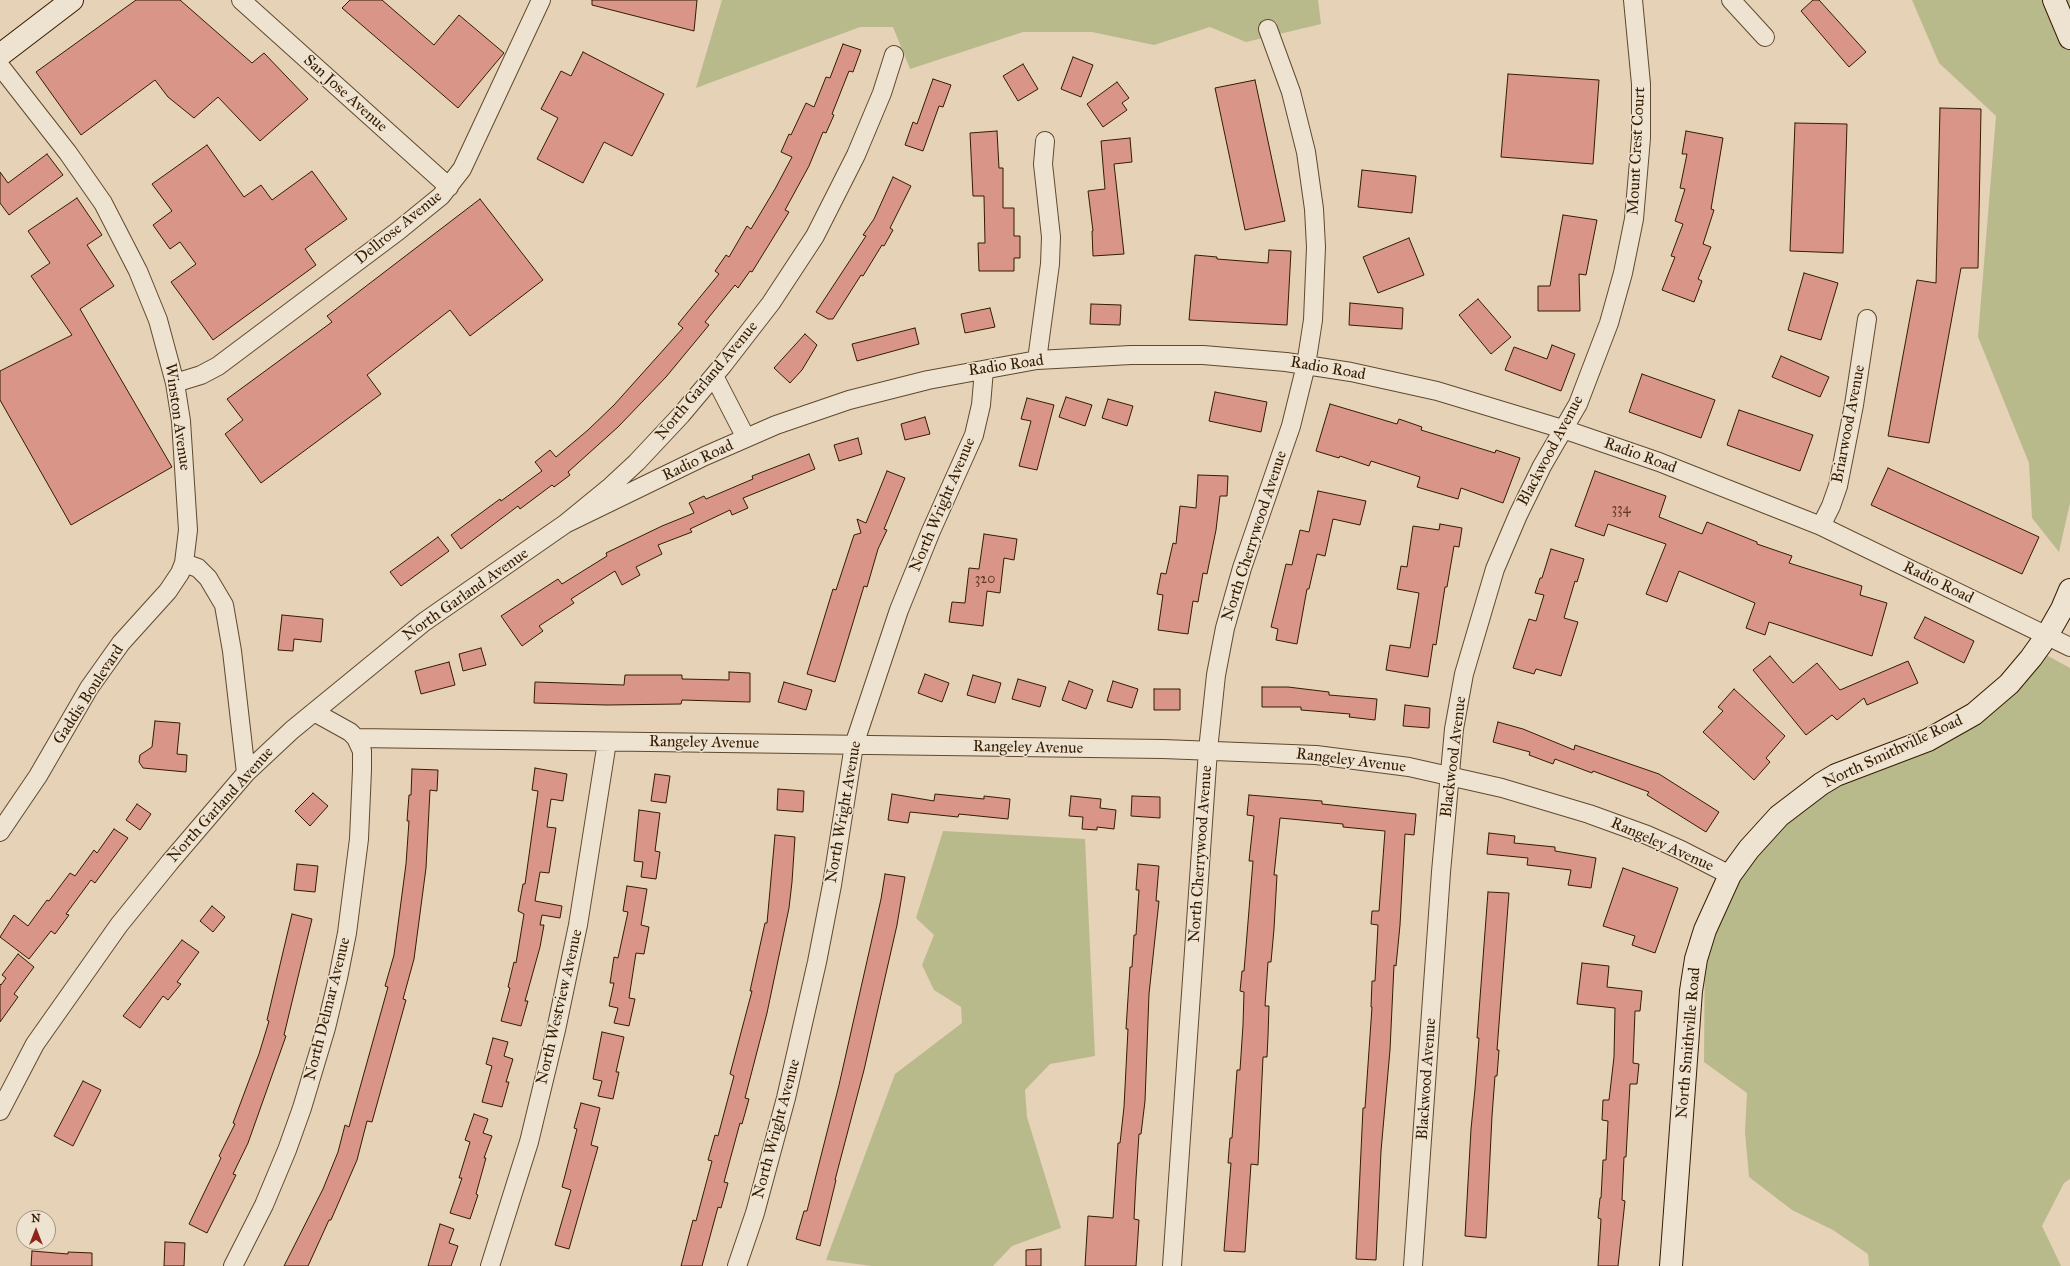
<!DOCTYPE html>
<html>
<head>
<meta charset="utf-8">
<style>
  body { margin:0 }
  #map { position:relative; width:2070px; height:1266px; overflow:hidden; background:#e5d2b7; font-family:"IM FELL Great Primer",serif }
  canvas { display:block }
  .north { position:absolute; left:16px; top:1210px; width:40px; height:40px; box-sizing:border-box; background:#eee2d0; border:1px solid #a4937d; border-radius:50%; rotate:0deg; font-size:11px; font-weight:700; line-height:16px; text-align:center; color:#341c00 }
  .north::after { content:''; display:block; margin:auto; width:14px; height:18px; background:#8f2418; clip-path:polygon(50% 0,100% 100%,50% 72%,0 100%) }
</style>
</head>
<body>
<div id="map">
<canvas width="2070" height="1266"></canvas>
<div class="north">N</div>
</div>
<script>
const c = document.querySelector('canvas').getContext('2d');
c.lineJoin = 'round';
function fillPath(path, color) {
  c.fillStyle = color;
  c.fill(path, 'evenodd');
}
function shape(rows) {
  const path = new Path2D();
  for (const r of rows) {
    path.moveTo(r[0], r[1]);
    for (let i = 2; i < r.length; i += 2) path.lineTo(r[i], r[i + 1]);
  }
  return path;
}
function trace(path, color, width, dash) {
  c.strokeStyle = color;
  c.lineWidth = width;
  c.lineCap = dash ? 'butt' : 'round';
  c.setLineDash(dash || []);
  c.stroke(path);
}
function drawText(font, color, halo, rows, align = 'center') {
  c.font = font + ' "IM FELL Great Primer",serif';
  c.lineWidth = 3;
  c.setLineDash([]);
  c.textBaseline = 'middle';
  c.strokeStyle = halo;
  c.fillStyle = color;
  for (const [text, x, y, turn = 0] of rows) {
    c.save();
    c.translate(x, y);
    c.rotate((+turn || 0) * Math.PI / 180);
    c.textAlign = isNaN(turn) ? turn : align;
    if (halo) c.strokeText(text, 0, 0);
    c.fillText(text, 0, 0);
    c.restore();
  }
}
fillPath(shape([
  [722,0,1318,0,1321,24,1246,42,1210,27,1154,45,1092,32,1023,32,910,69,893,27,860,27,696,88],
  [1912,0,2070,0,2070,503,2059,552,2032,518,2029,463,1978,337,1996,116,1939,63],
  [2037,650,2070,668,2070,1179,2064,1183,2042,1226,2061,1266,1869,1266,1868,1254,1833,1230,1792,1210,1749,1177,1745,1132,1747,1093,1704,1062,1705,930,1779,816,1928,740],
  [943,831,1085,839,1095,1056,1050,1064,1025,1090,1027,1117,1061,1228,1012,1246,993,1266,872,1266,826,1260,895,1074,962,1023,961,1007,934,990,922,965,934,935,916,918]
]), '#b9ba8b');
const building = shape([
  [136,0,180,0,252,63,264,53,308,99,260,141,218,97,194,118,168,97,155,80,81,135,36,72,136,0],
  [350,0,382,0,434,45,459,15,504,53,458,108,342,8,350,0],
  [592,0,697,0,694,31,592,5,592,0],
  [1813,0,1819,0,1866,52,1849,67,1801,11,1813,0],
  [843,44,861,50,853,72,849,71,832,114,834,115,826,133,823,132,809,166,785,210,789,212,752,272,750,271,738,288,735,285,705,322,709,325,666,377,618,427,568,472,570,475,554,487,552,485,520,509,518,506,461,549,451,535,500,499,501,501,542,471,535,462,550,450,556,457,588,430,614,405,683,328,678,324,719,274,715,271,726,255,729,257,747,226,751,229,775,189,792,157,781,152,789,134,791,135,806,103,814,107,826,77,830,78,843,44],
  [583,52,664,94,632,156,604,142,583,183,537,159,558,118,541,109,561,71,571,76,583,52],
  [1073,57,1093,65,1081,97,1061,89,1073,57],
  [1023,64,1038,89,1018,101,1003,76,1023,64],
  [1508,74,1599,80,1593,164,1501,157,1508,74],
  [933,79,951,85,943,107,939,106,923,151,905,145,913,122,917,124,933,79],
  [1255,80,1285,221,1245,230,1215,88,1255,80],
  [1117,82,1129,98,1122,103,1127,110,1103,127,1087,104,1117,82],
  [1940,108,1981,109,1978,268,1961,268,1929,443,1888,436,1917,280,1936,283,1940,108],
  [1795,123,1847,124,1843,253,1790,251,1795,123],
  [997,131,999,168,1003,168,1003,208,1014,208,1014,236,1020,236,1020,258,1014,258,1014,271,979,271,978,243,985,243,984,196,973,196,970,133,997,131],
  [1686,131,1723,138,1711,209,1714,210,1703,244,1711,247,1698,279,1702,281,1694,302,1662,290,1675,257,1671,256,1683,224,1675,221,1685,189,1680,188,1687,154,1682,154,1686,131],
  [1130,138,1132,162,1114,164,1124,254,1093,256,1092,231,1093,231,1088,191,1105,189,1101,141,1130,138],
  [207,145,244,197,261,185,272,200,312,171,347,219,305,249,316,265,213,340,171,282,196,264,180,242,170,249,153,225,172,211,152,184,207,145],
  [47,154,63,175,9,215,0,203,0,172,8,183,47,154],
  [1362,170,1416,176,1412,213,1358,207,1362,170],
  [893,177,911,186,890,228,893,230,884,246,882,245,863,276,861,275,833,319,828,319,816,312,866,236,863,235,874,219,893,177],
  [77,198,102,235,87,245,114,286,80,309,172,467,71,525,0,400,0,371,72,335,31,276,50,263,28,231,77,198],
  [480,199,543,280,470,336,450,310,367,375,381,394,261,483,225,434,243,420,227,399,332,322,327,316,480,199],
  [1563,215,1597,220,1586,275,1579,274,1580,311,1538,311,1538,286,1550,286,1563,215],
  [1409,238,1424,275,1378,293,1363,257,1409,238],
  [1269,250,1291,251,1287,325,1189,320,1195,255,1217,257,1217,259,1268,263,1269,250],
  [1804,273,1838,283,1821,340,1788,330,1804,273],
  [1478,299,1511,337,1491,354,1459,315,1478,299],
  [1350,303,1403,308,1402,329,1349,325,1350,303],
  [1091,304,1121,305,1120,325,1090,324,1091,304],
  [990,308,995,327,965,333,961,314,990,308],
  [915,328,919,344,857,361,852,344,915,328],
  [805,334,817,345,802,370,790,383,774,368,805,334],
  [1552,345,1575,354,1561,391,1505,370,1514,347,1547,359,1552,345],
  [1781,356,1829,377,1820,397,1772,377,1781,356],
  [1642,374,1715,400,1701,438,1629,412,1642,374],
  [1215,392,1267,402,1261,432,1209,421,1215,392],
  [1066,397,1092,405,1085,426,1059,417,1066,397],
  [1027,398,1054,405,1037,470,1019,466,1031,421,1021,419,1027,398],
  [1108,399,1133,406,1127,426,1102,418,1108,399],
  [1330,404,1397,424,1399,419,1422,427,1421,430,1495,453,1496,450,1520,458,1503,503,1461,488,1458,499,1417,487,1420,477,1371,461,1369,466,1340,456,1339,458,1316,451,1330,404],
  [1739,410,1813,435,1800,471,1727,445,1739,410],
  [925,417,930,434,905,440,901,424,925,417],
  [858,438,862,454,839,461,834,445,858,438],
  [809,454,815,469,743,498,748,508,732,515,730,510,690,529,692,532,658,545,662,554,636,567,640,575,622,585,615,571,571,599,574,603,539,626,543,631,522,646,501,616,558,579,562,584,607,556,606,553,662,526,694,513,689,503,704,496,706,499,753,479,752,476,809,454],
  [1888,468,2039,537,2022,574,1871,505,1888,468],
  [887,471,905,478,884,529,887,530,878,549,867,587,864,586,835,682,807,674,833,589,836,590,854,535,861,533,857,519,866,523,887,471],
  [1595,471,1666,496,1659,517,1702,534,1707,522,1757,542,1757,544,1792,556,1789,563,1862,586,1860,595,1887,603,1872,656,1769,622,1765,635,1746,628,1755,603,1679,571,1667,602,1646,594,1666,544,1608,524,1604,536,1575,526,1595,471],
  [1198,475,1228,476,1227,496,1220,496,1216,530,1207,574,1203,573,1198,602,1193,601,1188,634,1158,630,1163,595,1157,594,1161,573,1166,574,1173,543,1176,544,1180,506,1196,508,1198,475],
  [1318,491,1366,501,1360,525,1333,519,1325,556,1317,554,1309,589,1307,589,1297,644,1276,640,1278,629,1271,627,1286,564,1292,565,1300,530,1309,532,1318,491],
  [1440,524,1462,528,1459,547,1454,546,1447,587,1445,587,1436,645,1433,644,1428,677,1386,670,1390,645,1410,648,1419,593,1397,589,1401,566,1407,567,1413,526,1439,530,1440,524],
  [984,534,1017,539,1014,560,1004,558,1000,593,987,591,983,626,949,622,952,602,965,603,969,568,979,569,984,534],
  [438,537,449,551,401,586,390,572,438,537],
  [1551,549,1584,559,1577,582,1575,581,1564,618,1578,622,1561,676,1536,669,1534,674,1513,668,1529,619,1536,621,1544,595,1535,593,1540,578,1542,578,1551,549],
  [282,615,323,619,321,642,294,639,293,651,278,650,282,615],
  [1925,617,1974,641,1964,663,1914,638,1925,617],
  [481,648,486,665,463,671,459,654,481,648],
  [1770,656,1793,683,1817,663,1840,690,1908,661,1918,683,1867,705,1864,698,1837,720,1832,715,1806,735,1753,670,1770,656],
  [449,662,455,685,421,694,415,671,449,662],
  [729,672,750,673,750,702,682,700,681,704,607,705,534,703,535,682,624,685,625,675,682,675,682,679,729,680,729,672],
  [925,674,949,683,942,702,918,693,925,674],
  [973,675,1001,683,995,703,967,695,973,675],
  [1018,679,1046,687,1040,707,1012,699,1018,679],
  [1069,681,1093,690,1086,709,1062,700,1069,681],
  [1113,681,1138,689,1132,708,1107,701,1113,681],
  [784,682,812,690,806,710,778,702,784,682],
  [1262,687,1288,687,1329,692,1329,695,1377,699,1375,720,1349,717,1350,714,1301,710,1301,707,1262,707,1262,687],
  [1154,689,1180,689,1180,710,1154,710,1154,689],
  [1734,689,1785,736,1766,758,1770,762,1754,780,1703,732,1723,711,1718,707,1734,689],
  [1405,705,1430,708,1429,728,1403,726,1405,705],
  [155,721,180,723,177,754,187,755,186,772,143,768,139,762,140,755,152,747,155,721],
  [1498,722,1523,729,1574,750,1575,745,1659,774,1719,812,1706,832,1647,795,1649,792,1593,771,1592,773,1555,759,1553,764,1529,755,1530,752,1493,742,1498,722],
  [535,768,567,774,563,801,551,799,547,827,556,828,549,873,540,872,535,901,562,906,560,918,542,915,540,925,544,925,540,947,525,1001,528,1001,521,1026,501,1021,510,988,508,987,514,962,516,963,524,914,518,911,523,884,525,884,538,791,532,790,535,768],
  [412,769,438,770,437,791,430,790,426,868,414,959,403,999,406,1000,372,1122,367,1121,357,1160,331,1220,329,1220,308,1266,284,1266,323,1189,338,1152,345,1125,349,1127,388,987,385,986,394,955,406,864,409,821,407,821,409,795,411,795,412,769],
  [655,774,670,776,666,803,651,801,655,774],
  [778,789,804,791,803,812,777,810,778,789],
  [313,793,328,806,310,826,295,811,313,793],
  [892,794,934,801,935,794,984,799,984,796,1010,799,1008,819,959,814,958,817,910,812,908,823,888,820,892,794],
  [1249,795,1322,801,1322,804,1416,814,1414,835,1405,834,1400,925,1396,966,1394,965,1390,1050,1381,1151,1376,1260,1356,1259,1363,1108,1365,1108,1372,1007,1371,1007,1372,981,1375,981,1378,925,1371,924,1372,911,1379,911,1385,831,1343,827,1343,824,1280,818,1274,875,1277,875,1274,929,1271,962,1268,962,1265,1006,1269,1006,1268,1036,1267,1057,1263,1057,1258,1165,1251,1164,1245,1252,1224,1251,1231,1163,1228,1163,1230,1138,1232,1138,1237,1070,1240,1070,1243,1025,1244,992,1240,991,1242,971,1244,971,1253,861,1249,861,1254,816,1247,815,1249,795],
  [1071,796,1101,799,1100,808,1116,810,1114,829,1097,827,1097,830,1082,829,1083,817,1069,816,1071,796],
  [1132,796,1160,797,1160,818,1131,816,1132,796],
  [137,804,151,814,140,830,126,820,137,804],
  [639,810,660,813,655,851,660,852,656,879,641,877,643,862,634,861,639,810],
  [114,829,128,838,95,883,91,880,66,914,69,915,55,934,51,931,29,959,0,937,14,915,28,926,47,900,49,901,70,873,75,876,94,850,97,853,114,829],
  [1489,833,1515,836,1514,843,1555,847,1555,851,1596,858,1591,888,1568,885,1571,870,1527,865,1528,858,1487,854,1489,833],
  [775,835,795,837,792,882,789,908,767,1013,745,1098,749,1099,742,1124,740,1123,724,1182,728,1183,721,1208,718,1207,702,1266,681,1266,693,1220,696,1221,712,1161,708,1160,715,1135,718,1136,734,1076,730,1074,752,991,750,991,765,923,767,923,775,835],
  [297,864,318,866,315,892,294,890,297,864],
  [1138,864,1159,866,1156,901,1159,901,1149,994,1145,1101,1141,1134,1139,1134,1136,1179,1134,1219,1139,1220,1136,1266,1085,1266,1088,1216,1113,1218,1118,1143,1120,1143,1124,1107,1128,1029,1126,1029,1130,967,1132,967,1134,935,1136,935,1139,890,1136,890,1138,864],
  [1623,868,1678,888,1655,953,1632,945,1635,936,1603,926,1623,868],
  [885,874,905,877,897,925,864,1070,835,1180,836,1180,820,1246,796,1239,804,1211,807,1211,839,1085,881,899,885,874],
  [627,886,647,889,641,925,649,927,644,954,636,953,629,998,635,999,629,1026,614,1023,618,1008,609,1006,614,983,610,983,614,957,618,958,628,912,623,911,627,886],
  [1488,892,1509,893,1497,1050,1499,1050,1497,1076,1495,1076,1492,1116,1486,1238,1465,1236,1471,1129,1475,1089,1479,1038,1477,1038,1488,892],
  [212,906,225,917,213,932,200,921,212,906],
  [292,914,312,919,284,1035,286,1036,248,1143,233,1174,236,1175,207,1233,189,1224,221,1158,219,1156,235,1124,233,1123,259,1054,269,1021,267,1020,292,914],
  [182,940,199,952,177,982,181,984,168,1000,163,996,140,1028,123,1016,182,940],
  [18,954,34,967,14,994,18,997,0,1022,0,984,1,985,6,978,2,975,18,954],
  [1582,963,1609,966,1607,987,1642,991,1640,1011,1635,1011,1633,1063,1639,1064,1637,1084,1630,1084,1626,1157,1624,1157,1622,1200,1625,1201,1618,1266,1598,1266,1601,1219,1598,1218,1600,1198,1601,1198,1603,1160,1606,1160,1608,1121,1602,1120,1603,1100,1609,1100,1614,1057,1615,1008,1577,1004,1582,963],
  [602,1032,624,1037,616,1072,619,1072,613,1099,598,1096,602,1081,593,1079,602,1032],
  [493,1038,508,1042,504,1056,513,1059,506,1082,509,1082,502,1107,482,1102,492,1066,486,1064,493,1038],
  [83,1081,101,1090,73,1146,54,1136,83,1081],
  [581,1103,600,1108,591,1145,598,1147,569,1249,555,1245,571,1190,562,1187,577,1129,574,1128,581,1103],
  [474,1114,488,1119,483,1133,492,1136,484,1158,486,1158,476,1194,478,1195,470,1219,450,1213,462,1178,459,1178,470,1142,465,1140,474,1114],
  [440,1224,454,1229,449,1243,458,1246,451,1266,428,1266,440,1224],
  [165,1242,185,1243,184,1266,164,1266,165,1242],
  [1041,1249,1041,1266,1026,1266,1026,1250,1041,1249],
  [32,1251,68,1254,68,1252,92,1253,92,1266,31,1266,32,1251]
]);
fillPath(building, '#d89588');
trace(building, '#341c00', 1);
const minor = shape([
  [241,0,449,187],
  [1731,0,1765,37],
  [0,66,68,153,103,203,138,271,158,320,175,383,181,421,188,530,184,563,180,573,168,591,121,643,89,688,38,776,0,832],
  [1037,360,1050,264,1051,237,1043,164,1045,141],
  [714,376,746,438],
  [175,383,201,375,218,366,398,231,441,196,462,169,541,0],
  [565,524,705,456,776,425,849,400,928,380,1037,360,1131,355,1203,355,1286,362,1351,372,1437,391,1566,430,1659,462,1821,526,2070,647],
  [1821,526,1831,506,1838,486,1854,405,1867,319],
  [184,563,198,568,208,578,224,605,232,651,246,773],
  [314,712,350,732,356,738,1163,749,1316,755,1409,767,1502,788,1589,814,1647,835,1681,850,1730,875],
  [0,1111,35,1044,119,925,170,862,246,773,292,730,424,622,565,524,609,488,637,462,681,415,723,365,771,303,815,236,856,155,882,93,894,55],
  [233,1266,264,1205,287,1150,302,1108,326,1028,338,978,347,933,359,839,362,770,362,751,356,738],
  [490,1266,529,1142,556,1030,578,925,607,742],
  [737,1266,755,1213,786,1098,817,962,832,885,854,745,899,610,931,531,974,435,981,405,984,370],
  [1172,1266,1208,750,1216,675,1225,628,1242,568,1291,426,1306,365,1313,320,1316,247,1314,209,1306,152,1291,92,1268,29],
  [1413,1266,1441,872,1454,729,1464,674,1495,569,1518,515,1542,466,1578,404,1609,323,1623,273,1634,219,1641,138,1641,84,1633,0]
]);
const secondary = shape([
  [2054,0,2070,38],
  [0,55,72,0],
  [1671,1266,1691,991,1696,959,1705,930,1730,875,1749,849,1779,816,1821,784,1836,775,1928,740,1974,714,2009,684,2031,658,2046,637,2062,609,2070,590]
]);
trace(minor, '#604a2e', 20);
trace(secondary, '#341c00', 24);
trace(minor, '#eee2d0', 18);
trace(secondary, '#eee2d0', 22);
drawText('14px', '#5d3a22', null, [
  ["334",1621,510],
  ["320",985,580]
]);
drawText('16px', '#341c00', '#eee2d0', [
  ["San Jose Avenue",345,94,42],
  ["Mount Crest Court",1637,151,-87],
  ["Dellrose Avenue",399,228,-39],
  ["Radio Road",1006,366,-8],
  ["Radio Road",1328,369,10],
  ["North Garland Avenue",707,381,-50],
  ["Winston Avenue",177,417,82],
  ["Briarwood Avenue",1849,424,-79],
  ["Blackwood Avenue",1551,451,-62],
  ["Radio Road",1640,456,20],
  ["Radio Road",698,461,-25],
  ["North Wright Avenue",943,505,-67],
  ["North Cherrywood Avenue",1255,536,-72],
  ["Radio Road",1938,583,26],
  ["North Garland Avenue",466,595,-35],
  ["Gaddis Boulevard",89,695,-57],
  ["Rangeley Avenue",704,743,1],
  ["Rangeley Avenue",1028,748,1],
  ["North Smithville Road",1893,752,-25],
  ["Blackwood Avenue",1454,757,-83],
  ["Rangeley Avenue",1351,761,7],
  ["North Garland Avenue",221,805,-48],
  ["North Wright Avenue",844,812,-80],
  ["Rangeley Avenue",1662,845,24],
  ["North Cherrywood Avenue",1201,854,-86],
  ["North Westview Avenue",560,1007,-77],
  ["North Delmar Avenue",328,1009,-76],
  ["North Smithville Road",1689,1043,-85],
  ["Blackwood Avenue",1427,1079,-86],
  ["North Wright Avenue",777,1129,-75]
]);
</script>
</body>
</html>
